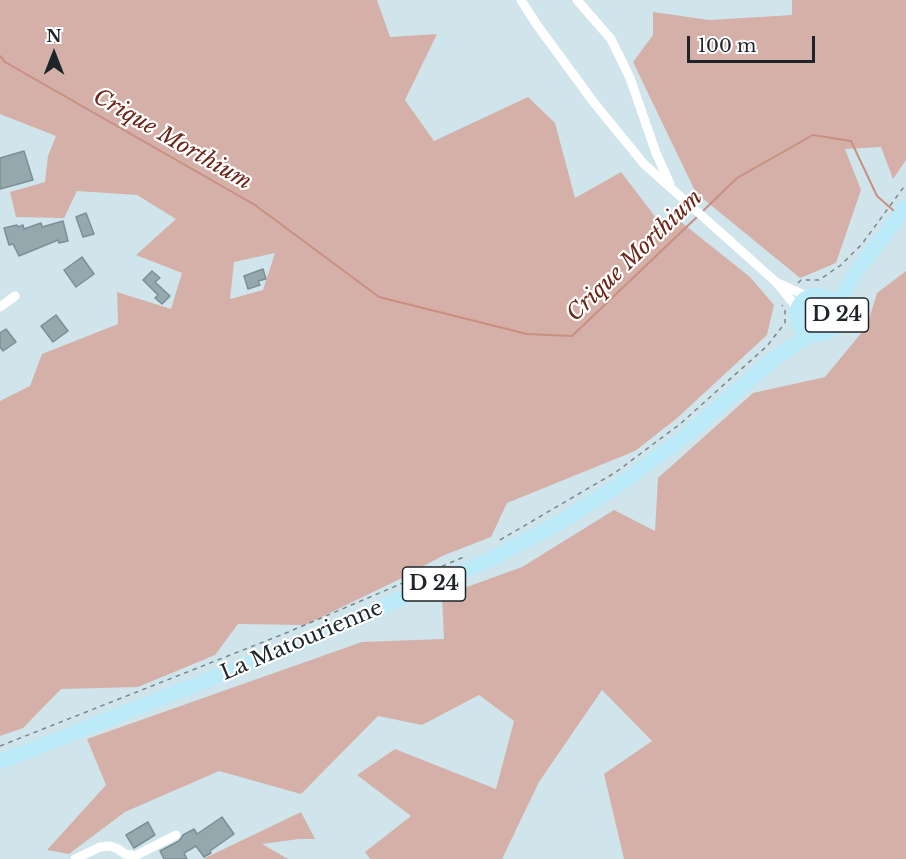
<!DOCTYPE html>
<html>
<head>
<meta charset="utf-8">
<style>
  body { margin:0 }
  #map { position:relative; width:906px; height:859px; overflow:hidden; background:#d0e5eb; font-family:"Libre Baskerville",serif }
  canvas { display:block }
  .north { position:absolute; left:24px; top:24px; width:60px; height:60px; -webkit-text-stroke:4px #fff; paint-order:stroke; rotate:0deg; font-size:16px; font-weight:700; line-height:24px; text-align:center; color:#1e2528 }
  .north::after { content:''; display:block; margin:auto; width:21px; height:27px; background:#1e2528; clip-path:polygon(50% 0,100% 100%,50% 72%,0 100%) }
  .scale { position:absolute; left:687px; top:36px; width:128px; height:27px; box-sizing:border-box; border:3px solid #1e2528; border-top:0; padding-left:8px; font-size:18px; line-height:21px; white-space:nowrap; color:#1e2528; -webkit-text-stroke:4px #fff; paint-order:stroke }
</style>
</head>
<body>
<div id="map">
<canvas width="906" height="859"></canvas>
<div class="north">N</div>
<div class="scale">100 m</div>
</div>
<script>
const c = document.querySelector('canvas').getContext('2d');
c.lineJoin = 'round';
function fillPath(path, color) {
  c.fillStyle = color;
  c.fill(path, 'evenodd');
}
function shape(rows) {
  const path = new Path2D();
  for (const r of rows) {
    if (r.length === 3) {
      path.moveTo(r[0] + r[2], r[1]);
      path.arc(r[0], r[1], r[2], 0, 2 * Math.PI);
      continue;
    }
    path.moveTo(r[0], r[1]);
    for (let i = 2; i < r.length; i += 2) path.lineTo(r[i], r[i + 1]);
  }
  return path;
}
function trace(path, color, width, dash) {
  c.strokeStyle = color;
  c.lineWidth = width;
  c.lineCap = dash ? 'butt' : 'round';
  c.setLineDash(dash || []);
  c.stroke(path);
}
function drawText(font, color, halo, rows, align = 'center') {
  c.font = font + ' "Libre Baskerville",serif';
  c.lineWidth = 4.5;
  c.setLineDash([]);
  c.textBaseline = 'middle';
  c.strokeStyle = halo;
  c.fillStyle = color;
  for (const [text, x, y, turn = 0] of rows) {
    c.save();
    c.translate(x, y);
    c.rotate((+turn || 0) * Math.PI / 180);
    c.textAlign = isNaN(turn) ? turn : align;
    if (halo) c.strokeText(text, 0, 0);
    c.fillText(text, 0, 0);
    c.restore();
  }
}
fillPath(shape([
  [0,0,377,0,390,37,437,34,405,100,434,141,528,97,555,123,575,198,621,172,667,232,681,222,750,277,774,305,767,335,676,419,635,451,507,503,491,537,442,556,402,578,305,625,238,624,215,655,138,687,61,689,23,728,0,736,0,401,30,386,42,354,118,324,117,292,171,309,182,273,136,255,176,219,137,195,77,191,64,218,16,217,10,192,45,182,48,156,56,136,0,114],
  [275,253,263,290,230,299,234,262],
  [792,0,906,0,906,160,893,179,881,147,845,149,861,190,836,263,800,278,696,193,633,62,653,35,653,12,709,20,792,15],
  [906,271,906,859,624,859,604,774,652,741,602,690,539,782,502,859,370,859,365,852,411,816,357,775,395,749,496,789,514,721,479,695,422,725,378,716,301,794,219,771,125,812,69,854,47,850,106,785,87,739,362,642,444,639,442,596,522,567,614,510,655,531,658,478,753,393,825,377,867,326,877,293],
  [301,812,315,839,299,839,262,844,288,859,203,859]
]), '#d5b0a8');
trace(shape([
  [0,56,5,62,255,205,379,297,527,334,572,336,698,216],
  [702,212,737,178,813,135,851,141,877,196,894,211]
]), '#c98f81', 2);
const building = shape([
  [24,151,33,180,0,189,0,158,24,151],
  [86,213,94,234,83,237,76,217,86,213],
  [63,221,68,241,59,243,58,240,19,256,13,244,9,245,4,228,17,225,18,227,23,225,24,229,41,223,42,227,63,221],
  [82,257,94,274,76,287,64,270,82,257],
  [263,269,266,279,258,281,260,285,248,289,244,276,263,269],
  [152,271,160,278,155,282,170,296,162,304,155,298,158,295,143,280,152,271],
  [56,315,68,331,53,342,41,326,56,315],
  [6,329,16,342,3,351,0,347,0,333,6,329],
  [222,817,234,834,210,851,211,853,204,857,196,846,184,853,187,859,164,859,160,851,179,841,183,835,194,829,197,834,222,817],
  [148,822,155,835,134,848,126,835,148,822]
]);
fillPath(building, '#95a8ae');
trace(building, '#7c8f95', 1.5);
trace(shape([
  [798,283,801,280,819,280,841,265,862,244,906,184],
  [500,540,616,472,680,424,767,346,785,323,785,311,782,305],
  [0,746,286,633,466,556]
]), '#78878b', 1.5, [4.5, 4.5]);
trace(shape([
  [521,0,537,25,595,104,644,164,776,282,798,309],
  [577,0,611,39,630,78,656,153,670,184],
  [778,283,809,297],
  [0,307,15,296],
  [75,859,100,847,110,846,118,849,125,854,135,856,176,835]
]), '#fff', 9);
trace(shape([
  [817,315,20],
  [836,309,852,277,906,207],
  [0,762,291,647,489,560,557,524,622,483,688,434,777,356,811,334]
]), '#bbebf9', 15);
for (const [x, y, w] of [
  [837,315,63],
  [434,584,63]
]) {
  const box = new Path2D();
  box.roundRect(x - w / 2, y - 17, w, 34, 4.5);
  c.fillStyle = '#fff';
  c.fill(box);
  trace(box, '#1e2528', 1.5);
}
drawText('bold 20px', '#1e2528', null, [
  ["D 24",837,315],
  ["D 24",434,584]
]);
drawText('21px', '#1e2528', '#fff', [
  ["La Matourienne",302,641,-23]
]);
drawText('italic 22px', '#6d2618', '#fff', [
  ["Crique Morthium",172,140,30],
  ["Crique Morthium",635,256,-44]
]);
</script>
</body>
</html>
